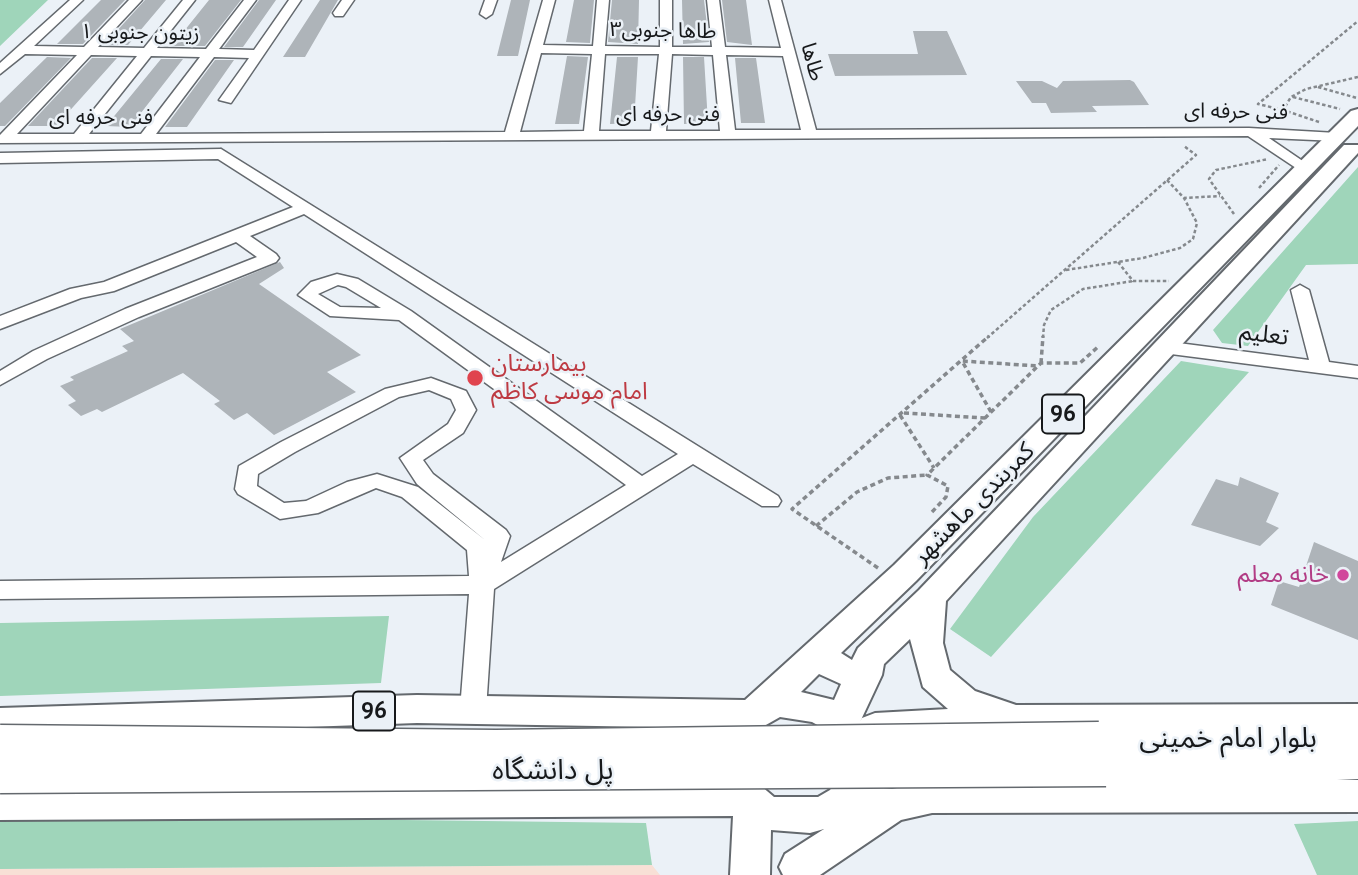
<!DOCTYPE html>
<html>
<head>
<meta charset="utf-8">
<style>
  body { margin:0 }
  canvas { display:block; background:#ebf1f7 }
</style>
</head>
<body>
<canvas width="1358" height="875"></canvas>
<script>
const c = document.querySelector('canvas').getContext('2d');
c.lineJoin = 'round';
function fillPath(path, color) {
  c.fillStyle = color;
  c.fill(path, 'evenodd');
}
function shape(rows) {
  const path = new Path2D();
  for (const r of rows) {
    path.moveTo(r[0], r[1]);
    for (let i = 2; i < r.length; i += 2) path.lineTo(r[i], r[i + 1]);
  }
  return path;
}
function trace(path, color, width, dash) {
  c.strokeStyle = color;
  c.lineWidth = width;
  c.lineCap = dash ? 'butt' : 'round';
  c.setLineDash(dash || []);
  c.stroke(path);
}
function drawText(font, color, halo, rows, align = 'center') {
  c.font = font + ' "PT Sans","Noto Sans Arabic",sans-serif';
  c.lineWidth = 5;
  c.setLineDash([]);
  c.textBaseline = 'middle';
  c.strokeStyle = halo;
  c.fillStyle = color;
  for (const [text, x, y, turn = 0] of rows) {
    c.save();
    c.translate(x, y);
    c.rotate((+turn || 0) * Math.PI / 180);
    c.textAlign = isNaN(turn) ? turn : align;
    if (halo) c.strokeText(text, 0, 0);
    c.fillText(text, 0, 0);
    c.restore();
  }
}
fillPath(shape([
  [652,865,660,875,0,875,0,869]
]), '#f8e0d6');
fillPath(shape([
  [0,0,48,0,0,46],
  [1358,167,1358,264,1306,265,1248,346,1222,343,1213,330],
  [1181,361,1249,372,991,657,950,629,1033,517],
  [389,616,381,683,0,696,0,623],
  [0,815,646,823,652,865,0,869],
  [1358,821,1358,875,1317,875,1294,824]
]), '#9fd5ba');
fillPath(shape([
  [101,0,125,0,83,44,57,44],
  [145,0,166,0,128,45,104,45],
  [209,0,241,0,205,46,172,46],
  [259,0,276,0,243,47,224,47],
  [320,0,338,0,305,57,283,57],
  [511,0,530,0,518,56,497,56],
  [574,0,594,0,590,43,566,42],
  [612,0,639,0,638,44,608,42],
  [682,0,704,0,709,42,683,44],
  [722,0,746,0,752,45,727,42],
  [913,31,947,31,967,75,835,76,828,54,918,54],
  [567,56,588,57,579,124,555,124],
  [47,57,71,58,5,126,0,126,0,103],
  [617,57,638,57,634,123,610,124],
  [683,57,704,57,708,123,684,124],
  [92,58,117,58,56,126,28,126],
  [735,58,756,58,765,123,741,123],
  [161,59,183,59,130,127,106,126],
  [215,60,234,60,187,127,165,127],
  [1130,80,1134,82,1149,105,1092,106,1097,112,1051,113,1046,103,1032,103,1016,81,1042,81,1057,88,1063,81],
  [280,262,284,268,259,284,361,355,327,372,356,392,274,435,247,413,234,420,214,404,220,401,183,373,102,412,97,409,81,416,68,405,76,401,60,386,74,380,70,377,128,351,122,346,134,341,120,329],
  [1240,477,1279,493,1266,522,1279,528,1260,546,1191,525,1216,479,1238,486],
  [1314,542,1358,561,1358,640,1271,605,1279,581,1299,587]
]), '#aeb4b9');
const minor = shape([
  [70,0,83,0,34,46,84,47,129,0,142,0,98,47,144,48,183,0,195,0,157,48,206,49,244,0,256,0,219,49,254,50,289,0,301,0,231,103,219,100,249,58,214,57,156,134,505,132,543,0,555,0,543,45,593,46,597,0,609,0,605,46,660,47,660,0,672,0,672,47,712,47,707,0,719,0,725,47,781,48,769,0,781,0,816,130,1249,128,1337,133,1344,137,1337,141,1269,138,1310,166,1313,169,1305,174,1248,136,0,143,0,135,77,55,25,54,0,74,0,63,70,0],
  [541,53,592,54,584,131,520,132,541,53],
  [605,54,659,54,651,131,599,131,605,54],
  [672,54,713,55,720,131,666,131,672,54],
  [91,55,137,56,74,134,17,134,91,55],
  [726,55,783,56,801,130,735,130,726,55],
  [151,56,200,57,141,134,89,134,151,56],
  [342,0,354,0,343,16,335,16,333,13,342,0],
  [485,0,497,0,492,14,486,18,480,14,485,0],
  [221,149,778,496,781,501,778,506,762,506,693,464,494,589,486,710,482,718,473,721,464,718,460,710,469,594,0,599,0,581,469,576,467,550,402,497,376,488,318,513,280,519,238,494,235,489,239,466,281,442,385,389,431,378,466,391,476,410,463,433,423,460,433,474,506,530,510,536,501,562,626,485,399,320,330,316,298,295,311,282,337,274,358,279,411,311,642,476,678,454,304,214,250,236,276,254,279,258,276,262,139,317,47,359,0,385,0,371,33,351,125,309,257,257,236,242,114,291,81,298,0,329,0,316,70,289,104,282,293,207,218,159,0,163,0,153,221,149],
  [338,285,346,287,381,308,340,307,318,294,338,285],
  [429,390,451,399,456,410,448,424,400,458,417,484,485,540,418,487,377,474,347,482,306,501,284,503,257,486,258,474,295,452,399,397,429,390],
  [1300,285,1309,290,1329,362,1358,366,1358,378,1163,353,1153,347,1163,341,1309,360,1291,290,1300,285]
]);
const major = shape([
  [1358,109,1358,126,916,581,841,653,852,660,858,648,919,590,1344,145,1358,145,1358,153,946,601,943,643,950,670,975,691,1016,705,1358,704,1358,779,1337,780,1358,780,1358,812,932,813,901,820,820,875,783,875,779,867,785,854,824,829,810,833,771,830,770,875,730,875,733,816,0,820,0,788,713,784,706,751,716,728,417,723,0,738,0,708,417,695,745,700,894,565,1351,111,1358,109],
  [910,639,923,687,948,709,875,713,862,718,860,722,882,675,884,664,910,639],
  [819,674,841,684,834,700,801,692,819,674],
  [780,717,812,722,821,727,838,747,841,775,830,790,818,797,774,797,747,774,742,751,750,734,780,717],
  [1022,733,1084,733,1081,740,1086,751,1099,755,1093,757,1087,768,1097,780,932,781,892,789,874,787,880,767,874,742,1022,733]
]);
trace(minor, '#64696e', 3);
trace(major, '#64696e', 4);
trace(shape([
  [1318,87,1357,98],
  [1293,97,1340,109],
  [1283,110,1258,104,1358,21],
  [1319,122,1283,110,1291,97,1306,89,1358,77],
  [1167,180,1184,198,1220,196],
  [1259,188,1279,165],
  [1234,214,1209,179,1216,170,1268,159],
  [1118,262,1133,281,1169,281],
  [1066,270,1143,258,1180,248,1193,239,1197,223,1184,198],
  [987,338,1196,155,1184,146],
  [1043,338,1044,325,1051,310,1083,289,1133,281]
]), '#85898d', 2.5, [3.5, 2.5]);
trace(shape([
  [1041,363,1043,336],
  [991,412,962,361,1038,366],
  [904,413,985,418],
  [900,415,934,468],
  [932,512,946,497,948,486,927,475,1041,363,1080,363,1099,346],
  [816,526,857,492,888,478,927,475],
  [878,568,792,509,989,336]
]), '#85898d', 3.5, [5, 3.5]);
fillPath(minor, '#fff');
fillPath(major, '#fff');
const majorBridge = shape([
  [0,743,496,748,1099,740],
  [0,775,1106,768]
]);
trace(majorBridge, '#64696e', 39, []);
trace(majorBridge, '#fff', 36);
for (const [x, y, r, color] of [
  [475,378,9,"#e0444e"],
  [1343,575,7,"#d1479c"]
]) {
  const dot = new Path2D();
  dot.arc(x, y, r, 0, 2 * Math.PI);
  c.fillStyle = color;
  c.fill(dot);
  trace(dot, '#ebf1f7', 2.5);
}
drawText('21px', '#17191b', '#ebf1f7', [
  ["طاها جنوبی۳",663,31,1],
  ["زیتون جنوبی ۱",140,33,1],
  ["طاها",812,62,75],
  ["فنی حرفه ای",1236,112,1],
  ["فنی حرفه ای",668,115],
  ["فنی حرفه ای",101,118]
]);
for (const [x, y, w] of [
  [1063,414,42],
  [374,711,42]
]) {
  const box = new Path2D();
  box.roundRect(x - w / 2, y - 19.5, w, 39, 5);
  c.fillStyle = '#ebf1f7';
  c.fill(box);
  trace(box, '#17191b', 2);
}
drawText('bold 23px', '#17191b', null, [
  ["96",1063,414],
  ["96",374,711]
]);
drawText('24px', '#17191b', '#ebf1f7', [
  ["تعلیم",1264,335,7],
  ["کمربندی ماهشهر",974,504,-45]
]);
drawText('24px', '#be3a42', '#ebf1f7', [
  ["بیمارستان",491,364],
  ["امام موسی کاظم",491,392]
], 'left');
drawText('24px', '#b23c85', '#ebf1f7', [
  ["خانه معلم",1329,575]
], 'right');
drawText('28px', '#17191b', '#ebf1f7', [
  ["بلوار امام خمینی",1228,739],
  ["پل دانشگاه",553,771]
]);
</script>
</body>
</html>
